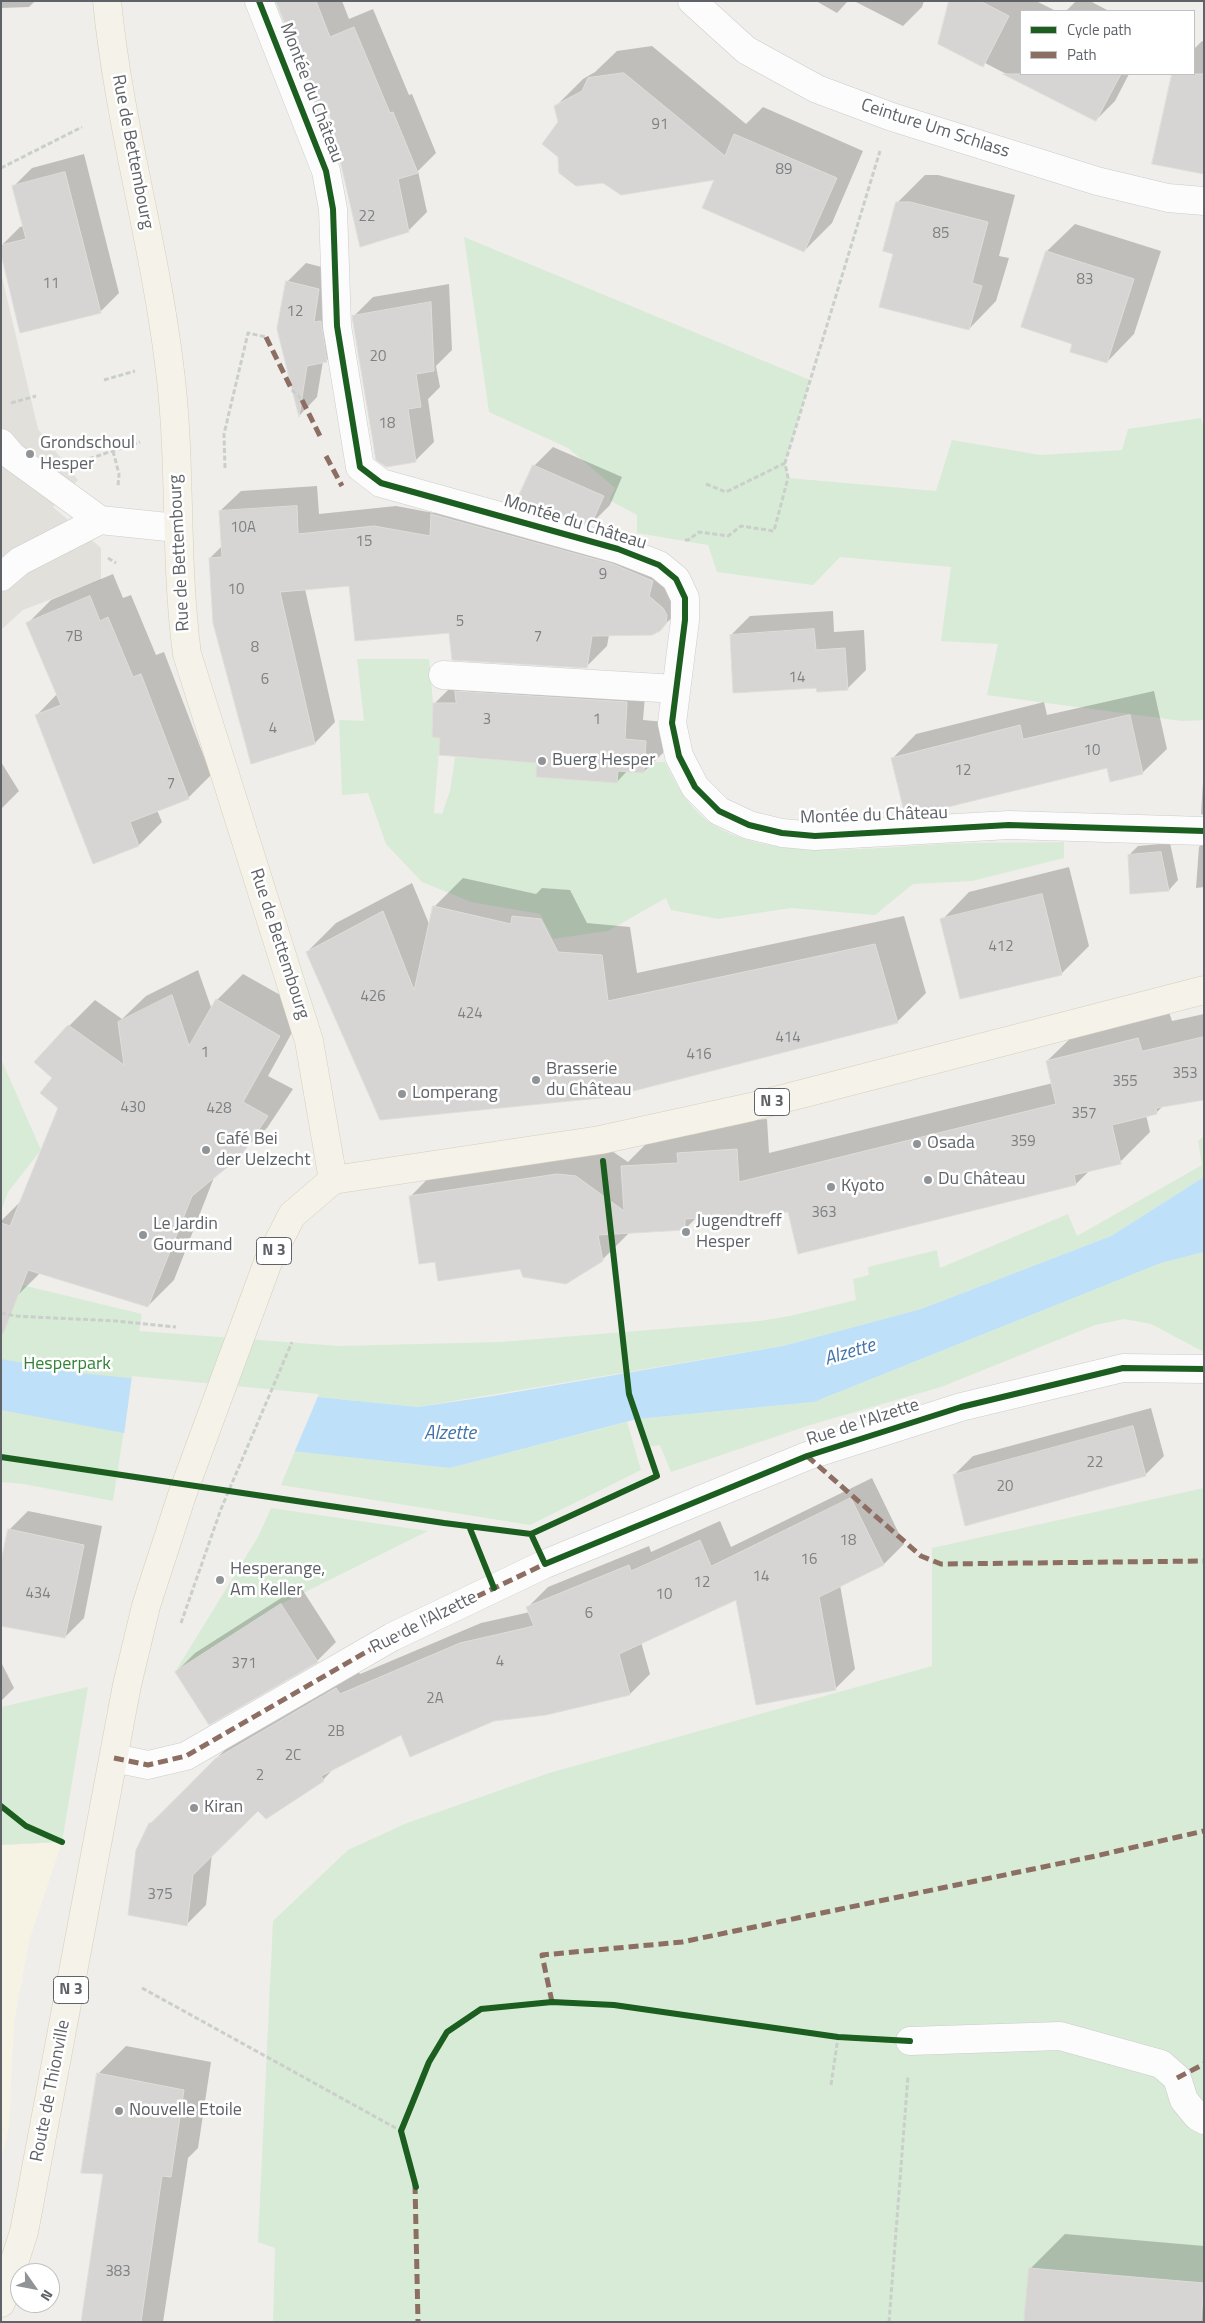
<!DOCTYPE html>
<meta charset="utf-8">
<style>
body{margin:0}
#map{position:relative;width:1205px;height:2323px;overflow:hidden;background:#efeeea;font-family:"Titillium Web",sans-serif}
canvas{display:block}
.frame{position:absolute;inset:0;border:2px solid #5f6368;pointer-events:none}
.legend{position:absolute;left:1020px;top:10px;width:175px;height:65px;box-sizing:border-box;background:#fff;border:1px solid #bfc1c3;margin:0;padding:6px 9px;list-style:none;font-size:15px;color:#5f6368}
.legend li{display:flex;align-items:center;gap:10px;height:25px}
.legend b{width:25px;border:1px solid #bfc1c3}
.north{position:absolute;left:10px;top:2263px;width:50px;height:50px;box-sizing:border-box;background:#fff;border:1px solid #bfc1c3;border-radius:50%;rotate:123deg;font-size:14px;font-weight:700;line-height:20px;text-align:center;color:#5f6368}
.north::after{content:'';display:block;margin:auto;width:18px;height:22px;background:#919496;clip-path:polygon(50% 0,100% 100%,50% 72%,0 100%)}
</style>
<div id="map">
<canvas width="1205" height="2323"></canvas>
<div class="frame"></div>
<ul class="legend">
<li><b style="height:6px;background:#1b5e20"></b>Cycle path</li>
<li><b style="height:6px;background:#8d6e63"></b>Path</li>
</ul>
<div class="north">N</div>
</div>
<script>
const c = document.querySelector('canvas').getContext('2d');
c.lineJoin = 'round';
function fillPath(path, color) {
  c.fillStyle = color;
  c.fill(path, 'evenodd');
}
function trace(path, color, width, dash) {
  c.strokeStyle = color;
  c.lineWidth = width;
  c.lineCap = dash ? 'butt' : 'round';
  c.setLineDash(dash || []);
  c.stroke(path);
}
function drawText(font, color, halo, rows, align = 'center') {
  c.font = font + ' "Titillium Web",sans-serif';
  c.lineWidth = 5;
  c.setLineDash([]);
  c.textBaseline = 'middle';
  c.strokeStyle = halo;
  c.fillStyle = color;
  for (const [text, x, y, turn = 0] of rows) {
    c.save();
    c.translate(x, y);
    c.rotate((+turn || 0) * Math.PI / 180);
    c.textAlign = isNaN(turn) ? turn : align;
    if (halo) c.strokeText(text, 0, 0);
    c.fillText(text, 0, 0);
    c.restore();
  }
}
fillPath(new Path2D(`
 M62,1842l-33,99 -15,82 -5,103 -8,36v-317z`), '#f7f3e4');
fillPath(new Path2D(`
 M1,273l37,156 40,51 -25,27 48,41v32l-78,30 -22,20z`), '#e2e0da');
fillPath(new Path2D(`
 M464,237l346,143 -25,83 4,15 147,13 16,-51 88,15 82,-5 6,-21 73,-11 3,10v292l-22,1 -195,-26 11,-51 -57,-3 10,-74 -111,-10 -27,28 -96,-13 -9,-27 -71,-12v-18l-28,-15 6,-12 -47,-40 -79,-36z
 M357,659h72l4,44 -1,34 8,1 -6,75 8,1 8,-23 5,-34 82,6v14l80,6 1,-12 26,2 11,-11h10c12,24 24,47 47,62 60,39 163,23 231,20 40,-2 80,-1 121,-2v16l-92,23 -59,3 -38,31 -84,-7 -73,11 -47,-9 -5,-12 -58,33 -55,8 -13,-25 -69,-12 -49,-20 -36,-38 -18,-51 -26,2 -3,-75 25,1z
 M1,1059l40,91 -33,42 -7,19z
 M1204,1136v41l-93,59 -190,73 -138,37 -365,61 -286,-29 -19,123 -89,-17 -23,-2v-190l16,6 5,-13 120,29 -3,17 200,15 162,-4 259,-21 30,-5 66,-16 -3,-21 16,-4 -1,-8 69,-17 3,18 128,-54 9,22 125,-71 -4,-24z
 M1204,1252v100l-53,-28 -27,-5 -29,6 -154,62 -131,38 -139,47 -11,-27 -13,2 -10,-28 177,-17 347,-139z
 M627,1422l14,48 -111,55 -249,-40 14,-34 155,17z
 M1204,1488v834h-931l2,-74 -17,-6 15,-321 75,-71 59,-27 142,-50 383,-107v-118z
 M271,1508l157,23 -147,73 -106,68 83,-135z
 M88,1687l-26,155 -61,3v-138z`), '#d8ebd6');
fillPath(new Path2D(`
 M1204,1177v75l-43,11 -347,139 -177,17 -187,49 -326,-35 -123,-23v-51l78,14 339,34 75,-11 290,-50 138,-37 190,-73z`), '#bfe0f9');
fillPath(new Path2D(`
 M132,1376l187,18 -25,59 -170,-18z`), '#efeeea');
fillPath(new Path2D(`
 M1,1h34l-6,6 -28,1z
 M276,1h66l7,18 24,-10 36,86 3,-1 24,59 -18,18 9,41 -19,19 -80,-130z
 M816,1h32l-11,12z
 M854,1h70l-2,6 -19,19z
 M950,1h86l20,10h-35v63h108l-14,27 -19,19 -111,-57z
 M1076,1h14l19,10h-43z
 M1202,41l2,1v129l-51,-8 20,-89h21v-25z
 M652,46l94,78 17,-17 100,44 -31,72 -28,28 -88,-72 -157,-57 -4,-15 28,-28 12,-7 22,-21z
 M84,154l35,139 -19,19 -99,-66 19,-19 4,-1 -11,-39 19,-19z
 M925,175h13l77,20 -16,61 10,2 -13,43 -27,28 -72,-126z
 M1075,224l86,27 -27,83 -27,28 -33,-19 -51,-17 24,-75z
 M306,263l31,8 8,71 -19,19h-3l-6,36 -17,18 -22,-86 9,-47z
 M449,284l3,66 -16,16 4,21 -12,12 6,43 -19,19 -61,-145 19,-19z
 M553,447l69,30 -12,28 -19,19 -57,-58z
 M317,486l2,28 77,-8 38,7 19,-19 181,50 47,65 -22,21 -50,5 -2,11 -21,21 -135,-35 -101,-47 -45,4 30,133 -20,21 -63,20 -42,-205 12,-12 -2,-35 21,-20z
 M113,574l10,24 8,-3 25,60 8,-3 47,123 -23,23 -31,12 5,12 -23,23 -46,17 -56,-147 20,-21 -29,-71 23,-23z
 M833,611l1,21 30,-2 2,40 -19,19 -29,-3 -87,-51 19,-19z
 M646,684l-3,36 22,2 -2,31 -19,19 -16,-2 -11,12 -175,-45 -8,-33 19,-19z
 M1154,691l13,58 -25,24 -34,-6 -216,-8 24,-25 128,-32 3,13z
 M1,762l18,29 -18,18z
 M1204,766v49l-3,-1z
 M1204,842v45l-8,1 3,-41z
 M1170,843l8,37 -9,10 -40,-35 9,-9z
 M1069,867l20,79 -28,28 -119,-54 27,-28z
 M463,878l73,16 6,-6 28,2 17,33 43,4 7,46 267,-57 22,77 -29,29 -288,74 -302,-144 29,-29 76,-40 18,43 4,-19z
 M198,970l14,40 5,-10 26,-26 62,35 -37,67 25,13 -26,39 -52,47 -41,105 -26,26 -107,-34 -24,24 -16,-5v-70l21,-21 38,-92 -6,-30 15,-52 26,-26 27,19 24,-23z
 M1168,1009l4,12 32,-7v85l-41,7 -7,7 -10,2 4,17 -30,30 -30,8 -14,14 -287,27 -92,6 -12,12 -55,3 -28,28 -81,7 -85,-7 -26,-63 30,-31 166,-19 22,15 25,-25 44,-3 11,-11 59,-4 2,34 284,-70 -6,-22 31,-30z
 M1151,1408l13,48 -19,19h-191l19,-19z
 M872,1478l32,66 -20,20 -44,21 15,84 -20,20 -98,-91 -96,44 9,32 -20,20 -137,26 -91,13 -67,34 -12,13 -65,29 -46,45 -6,51 -20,20 -36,-101 86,-85 120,-71 4,6 121,-51 49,-11 -2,-5 20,-20 101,-41 2,6 69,-31 11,26z
 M28,1511l74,15 -18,92 -19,19 -56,-107z
 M300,1586l36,56 -19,19 -141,11 19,-19z
 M1,1662l13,26 -13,13z
 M126,2046l85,16 -13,86 -10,10 -25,164h-81l23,-149 -7,-99z
 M1065,2234l139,12v76h-179l5,-53z`), '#0003');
const building = new Path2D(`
 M276,1h40l14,36 24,-10 36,86 3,-1 25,61 -20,6 11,53 -49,15 -33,-144 -9,4z
 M949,1h31l29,15 -26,51 -45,-23z
 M624,73l101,83 9,-22 103,44 -33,74 -102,-44 12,-28 -93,15 -18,-12 -27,3 -17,-13 -1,-16 -16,-13 16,-22 -4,-16 28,-15 6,-13z
 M1003,74h118l-25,47z
 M1172,74h32v100l-52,-10z
 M65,172l36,141 -81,20 -19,-79v-9l25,-6 -14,-53z
 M896,202h14l78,20 -16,61 10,3 -13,44 -90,-23 14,-53 -10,-3z
 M1046,251l88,28 -27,84 -37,-11 2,-8 -51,-17z
 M286,281l33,8 -5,33 7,-1 6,41 -20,4 -8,51 -22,-88z
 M431,302l3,69 -18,3 5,33 -13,2 8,53 -30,5 -10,-7 -24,-144z
 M533,465l71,31 -13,29 -76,-21z
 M297,506l1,28 76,-8 56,10 1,-22 182,50 40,17 -4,15 14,12 4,7 -1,9 -6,7 -8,4 -60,1 -5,32 -135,-8 -3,-27 -94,8 -6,-55 -69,6 35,152 -64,20 -38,-141 -4,-65 13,-1 -3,-46z
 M90,596l10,25 8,-4 25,60 8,-3 48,125 -59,23 9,24 -46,18 -58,-149 26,-10 -35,-82z
 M814,629l2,21 29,-2 3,42 -31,2 -1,-4 -83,5 -3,-58z
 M455,691l172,11 -2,37 21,2 -2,32 -26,-2 -1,12 -81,-6 1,-14 -98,-8 1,-17 -8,-1 1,-34h23z
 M1130,715l13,59 -33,8 -3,-14 -192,47h-10l-14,-57 129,-33 3,14z
 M1161,852l8,39 -39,3 -2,-39z
 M1042,894l20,81 -102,24 -20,-80z
 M433,906l78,18 1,-8 29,3 17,33 44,3 6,46 267,-57 23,79 -288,74 -230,23 -74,-168 77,-41 31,79z
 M172,995l17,51 27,-47 64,37 -37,66 25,14 -27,40 -49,40 -44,111 -120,-37 -25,64 -2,-1v-110l9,3 48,-118 -18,-15 12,-15 -18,-16 34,-37 56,40 -6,-43z
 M1204,1037v63l-48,8 1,6 -45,11 9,39 -47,11 2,10 -278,69 -10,-42 -103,7v11l-87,5 5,26 -37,23 -43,-7 -3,-8 -82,12 -3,-19 -16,2 -10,-68 148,-22 19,2 48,35 -3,-45 57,-3 -1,-10 60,-4 2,33 317,-78 -10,-43 92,-23 4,13z
 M1133,1426l13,50 -181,50 -12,-51z
 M851,1498l33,67 -65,32 17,93 -80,15 -20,-105 -117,54 11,41 -84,20 -52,6 -84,36 -9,-22 -80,41 3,5 -58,38 -8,-8 -65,64 -6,51 -59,-11 8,-65 13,-27h3l63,-64 121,-71 4,6 120,-51 74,-17 -8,-19 103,-42 2,6 69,-31 11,26z
 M8,1529l76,16 -19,93 -64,-12v-64z
 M281,1604l37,58 -109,63 -34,-53z
 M97,2073l87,17 -13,87 -9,-1 -21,146h-60l22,-148 -22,-1z
 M1029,2268l175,15 -3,39h-177z`);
fillPath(building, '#d6d5d3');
trace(building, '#deddd9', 1);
const minor = new Path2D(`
 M259,1l67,170 7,38 4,117 23,141 21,16 237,66 41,16 17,14 9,19v22l-13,103 7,33 16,31 24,24 30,14 33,8 33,3 194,-11 195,6
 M692,1l54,49 71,39 75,28 205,64 71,17 36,3
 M1,443l11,13 88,64 77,8
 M1,577l19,-16 80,-41
 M443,675l233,14
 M114,1758l34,7 38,-9 206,-119 153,-73 262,-108 154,-49 162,-39 81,1
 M910,2041l150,-5 101,28 16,14 7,22 13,16 7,4`);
const major = new Path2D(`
 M107,1c12,123 47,240 62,362 13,96 5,193 18,291l122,387 24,139
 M1,2303l23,-71 103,-547 19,-79 36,-111 86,-233 24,-47 41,-35 267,-40 151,-33 453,-117`);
trace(minor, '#cbcccc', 29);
trace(major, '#d7ceb8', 29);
trace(new Path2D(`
 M1,168l81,-41
 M104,380l31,-9
 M292,390l10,10
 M11,403l25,-7
 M113,451l6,23 -1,12
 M82,461l58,-19
 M225,468l-1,-34 24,-101 18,4
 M706,484l20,8 59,-29
 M685,540h3l11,-8 29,4 13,-10 33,5 14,-53 -3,-15 95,-312
 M108,558l8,5
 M604,1174l25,220 28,82 -3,2
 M1,1313l14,3 101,5 60,6
 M181,1623l40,-114 71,-167
 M142,1988l259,143
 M831,2085l7,-48
 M889,2322l19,-246`), '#cacfcc', 3, [5, 2.5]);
trace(minor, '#fdfcfc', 28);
trace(major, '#f4f2e9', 28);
trace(new Path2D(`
 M266,337l26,53
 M302,400l20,40
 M326,456l16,30
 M807,1456l114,100 20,8 263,-3
 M114,1758l34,7 38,-9 206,-119 157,-75
 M552,2002l-10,-47 140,-13 409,-85 113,-26
 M1177,2078l27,-14
 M415,2184l3,138`), '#8d6e63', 5, [10, 5]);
trace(new Path2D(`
 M259,1l67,170 7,38 4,117 23,141 21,16 237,66 41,16 17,14 9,19v22l-13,103 7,33 16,31 24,24 30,14 33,8 33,3 194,-11 195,6
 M1,1457l443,66 87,11 14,30 262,-108 154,-49 162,-39 81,1
 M469,1526l25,62
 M531,1534l126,-58 -28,-82 -26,-233
 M1,1806l25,20 36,16
 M416,2187l-15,-56 28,-69 18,-30 34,-23 71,-7 62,3 224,32 72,4`), '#1b5e20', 6);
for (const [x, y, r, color] of [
 [30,454,5,"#919496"],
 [542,761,5,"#919496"],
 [536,1080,5,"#919496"],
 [402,1094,5,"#919496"],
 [917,1144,5,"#919496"],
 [206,1150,5,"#919496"],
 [928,1180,5,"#919496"],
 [831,1187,5,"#919496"],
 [686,1232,5,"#919496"],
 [143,1235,5,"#919496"],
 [220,1580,5,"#919496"],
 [194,1808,5,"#919496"],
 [119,2111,5,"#919496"]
]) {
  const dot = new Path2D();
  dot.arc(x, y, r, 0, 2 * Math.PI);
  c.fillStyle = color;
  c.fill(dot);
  trace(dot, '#fff', 2);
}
drawText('15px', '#7e8184', null, [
 ["91",660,125],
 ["89",784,170],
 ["22",367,217],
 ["85",941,234],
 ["83",1085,280],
 ["11",51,284],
 ["12",295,312],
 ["20",378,357],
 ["18",387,424],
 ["10A",243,528],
 ["15",364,542],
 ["9",603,575],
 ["10",236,590],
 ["5",460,622],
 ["7B",74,637],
 ["7",538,637],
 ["8",255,648],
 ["14",797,678],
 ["6",265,680],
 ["3",487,720],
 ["1",597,720],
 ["4",273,729],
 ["10",1092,751],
 ["12",963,771],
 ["7",171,784],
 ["412",1001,947],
 ["426",373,997],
 ["424",470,1014],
 ["414",788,1038],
 ["1",205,1053],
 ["416",699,1055],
 ["353",1185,1074],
 ["355",1125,1082],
 ["430",133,1108],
 ["428",219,1109],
 ["357",1084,1114],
 ["359",1023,1142],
 ["363",824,1213],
 ["22",1095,1463],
 ["20",1005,1487],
 ["18",848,1541],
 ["16",809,1560],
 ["14",761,1577],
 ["12",702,1583],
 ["434",38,1594],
 ["10",664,1595],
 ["6",589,1614],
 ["4",500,1662],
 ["371",244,1664],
 ["2A",435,1699],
 ["2B",336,1732],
 ["2C",293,1756],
 ["2",260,1776],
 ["375",160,1895],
 ["383",118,2272]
]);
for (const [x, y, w] of [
 [772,1102,35],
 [274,1251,35],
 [71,1990,35]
]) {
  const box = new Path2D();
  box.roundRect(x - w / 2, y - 13.5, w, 27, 4);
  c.fillStyle = '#fff';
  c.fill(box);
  trace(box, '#5f6368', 1);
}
drawText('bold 16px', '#5f6368', null, [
 ["N 3",772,1102],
 ["N 3",274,1251],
 ["N 3",71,1990]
]);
drawText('18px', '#5f6368', '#fff', [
 ["Montée du Château",311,93,69],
 ["Ceinture Um Schlass",935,129,18],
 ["Rue de Bettembourg",132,152,79],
 ["Montée du Château",575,523,17],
 ["Rue de Bettembourg",180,553,-93],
 ["Montée du Château",874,816,-2],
 ["Rue de Bettembourg",279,944,72],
 ["Rue de l'Alzette",863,1423,-18],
 ["Rue de l'Alzette",424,1623,-27],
 ["Route de Thionville",51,2091,-79]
]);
drawText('18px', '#5f6368', '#fff', [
 ["Grondschoul",40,444],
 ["Hesper",40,465],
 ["Buerg Hesper",552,761],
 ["Brasserie",546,1070],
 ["du Château",546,1091],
 ["Lomperang",412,1094],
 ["Café Bei",216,1140],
 ["der Uelzecht",216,1161],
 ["Osada",927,1144],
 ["Du Château",938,1180],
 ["Kyoto",841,1187],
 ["Jugendtreff",696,1222],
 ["Hesper",696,1243],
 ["Le Jardin",153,1225],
 ["Gourmand",153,1246],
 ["Hesperange,",230,1570],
 ["Am Keller",230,1591],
 ["Kiran",204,1808],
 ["Nouvelle Etoile",129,2111]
], 'left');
drawText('18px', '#348238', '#fff', [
 ["Hesperpark",67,1365]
]);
drawText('italic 19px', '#4174aa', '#fff', [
 ["Alzette",850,1353,-17],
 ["Alzette",450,1434]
]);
</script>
